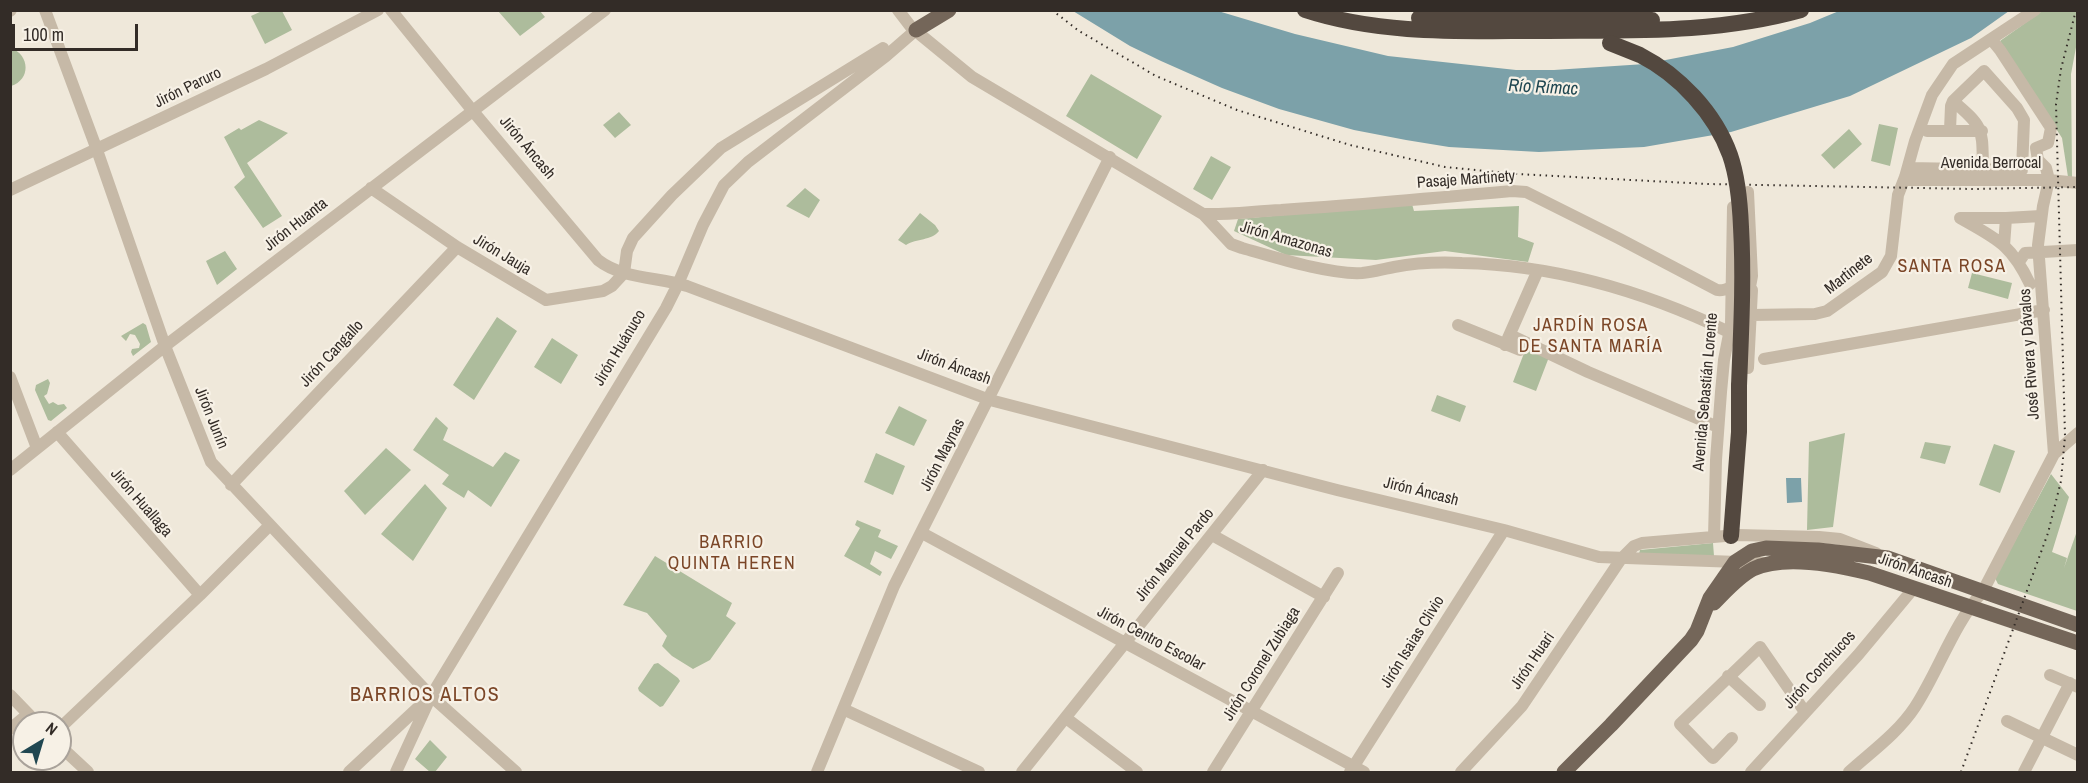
<!DOCTYPE html>
<meta charset="utf-8">
<style>
body{margin:0}
#map{position:relative;width:2088px;height:783px;overflow:hidden;background:#efe8da;font-family:"Archivo Narrow",sans-serif}
canvas{display:block}
.frame{position:absolute;inset:0;border:12px solid #332c27;pointer-events:none}
.north{position:absolute;left:12px;top:711px;width:60px;height:60px;box-sizing:border-box;background:#f7f1e6;border:2px solid #a9a29a;border-radius:50%;rotate:38deg;font-size:16px;font-weight:700;line-height:24px;text-align:center;color:#332c27}
.north::after{content:'';display:block;margin:auto;width:21px;height:27px;background:#204751;clip-path:polygon(50% 0,100% 100%,50% 72%,0 100%)}
.scale{position:absolute;left:12px;top:24px;width:126px;height:27px;box-sizing:border-box;border:3px solid #332c27;border-top:0;padding-left:8px;font-size:18px;line-height:21px;white-space:nowrap;color:#332c27;-webkit-text-stroke:4px #f7f1e6;paint-order:stroke}
</style>
<div id="map">
<canvas width="2088" height="783"></canvas>
<div class="frame"></div>
<div class="north">N</div>
<div class="scale">100 m</div>
</div>
<script>
const c = document.querySelector('canvas').getContext('2d');
c.lineJoin = 'round';
function fillPath(path, color) {
  c.fillStyle = color;
  c.fill(path, 'evenodd');
}
function trace(path, color, width, dash) {
  c.strokeStyle = color;
  c.lineWidth = width;
  c.lineCap = dash ? 'butt' : 'round';
  c.setLineDash(dash || []);
  c.stroke(path);
}
function drawText(font, color, halo, rows, align = 'center') {
  c.font = font + ' "Archivo Narrow",sans-serif';
  c.lineWidth = 4.5;
  c.setLineDash([]);
  c.textBaseline = 'middle';
  c.strokeStyle = halo;
  c.fillStyle = color;
  for (const [text, x, y, turn = 0] of rows) {
    c.save();
    c.translate(x, y);
    c.rotate((+turn || 0) * Math.PI / 180);
    c.textAlign = isNaN(turn) ? turn : align;
    if (halo) c.strokeText(text, 0, 0);
    c.fillText(text, 0, 0);
    c.restore();
  }
}
fillPath(new Path2D(`
 M262,11h20l10,19 -27,14 -14,-28z
 M498,11h42l5,6 -25,19z
 M2042,11h35v31l-6,32 1,103h-4l-6,-39 -62,-97z
 M11,48c19,7 20,32 0,38z
 M1091,74l71,42 -25,43 -71,-43z
 M619,112l12,13 -16,13 -12,-13z
 M259,120l29,13 -41,30 35,53 -19,12 -29,-41 11,-10 -21,-40 15,-9 2,2z
 M1879,124l19,4 -8,38 -19,-5z
 M1849,129l13,15 -28,25 -13,-14z
 M1211,156l20,11 -19,33 -19,-11z
 M805,188l15,12 -11,18 -23,-12z
 M1412,204l2,7 105,-5 -1,31 16,6 -6,19 -83,-11 -69,9 -90,-5 -52,-24 4,-12z
 M920,213l15,12 4,6c-8,10 -22,7 -33,14l-8,-5z
 M225,251l12,18 -20,16 -11,-24z
 M1972,273l40,10 -4,16 -40,-11z
 M497,317l20,14 -43,69 -21,-15z
 M143,323l3,2 5,17 -18,14 -2,-4 1,-3 7,-1 1,-4 -5,-9 -5,-1 -4,7 -5,-5z
 M552,338l26,17 -17,29 -27,-17z
 M1526,348l23,9 -13,34 -23,-9z
 M48,379l2,4 -3,11 -3,2 5,8 4,-2 5,3 6,-1 3,4 -16,13 -3,-1 -13,-30 1,-5z
 M1437,395l29,11 -6,16 -29,-11z
 M899,406l28,14 -13,26 -29,-13z
 M436,417l12,11 -5,12 50,27 12,-15 15,8 -29,47 -23,-17 -4,8 -22,-14 7,-9 -36,-25z
 M1845,433l-12,94 -26,3 2,-88z
 M1925,442l26,4 -6,18 -25,-6z
 M1994,444l21,7 -15,42 -21,-8z
 M386,448l25,22 -46,45 -21,-24z
 M876,453l29,13 -12,29 -29,-13z
 M2051,474l18,23 -17,55 15,6 -3,10 13,-37v80l-79,-27 -3,-6z
 M425,484l22,24 -34,53 -32,-27z
 M857,520l24,10 -3,7 20,9 -7,13 -16,-8 -5,13 12,8 -2,4 -36,-20 16,-28 -5,-3z
 M1713,543l1,13 -75,-2 1,-4z
 M655,556l77,47 -6,13 10,7 -26,37 -17,9 -21,-13 -10,-10 5,-10 -20,-23 -24,-8z
 M658,663l20,15 2,3 -17,25 -3,1 -21,-16 -1,-3 16,-24z
 M430,740l17,17 -12,15h-5l-15,-13z`), '#adbc9c');
fillPath(new Path2D(`
 M1073,11h145l77,23 93,22 128,14h38l91,-6 88,-17 77,-24 29,-12h170l-38,27 -121,58 -119,36 -87,15 -105,5 -90,-5 -43,-7 -52,-10 -75,-21 -57,-21 -61,-27 -31,-15z
 M1786,478h15l1,24 -15,1z`), '#7ca1a9');
trace(new Path2D(`
 M45,10l52,140 68,196 46,116 220,234 85,76
 M391,10l81,100 126,150c24,19 60,17 89,26l303,114 347,90 167,40 95,27 166,6
 M898,10l13,17 61,50 231,137 28,30 11,4c32,9 88,27 120,25 11,-1 21,-4 32,-6 21,-4 46,-5 68,-4 93,2 184,29 267,69
 M10,11l1,-1
 M1991,39l9,11 51,78 -3,15 -12,5 2,12 8,8 3,12 -6,26 -5,39 16,209
 M1953,101c32,27 29,28 30,68
 M1927,131h55
 M1908,168l114,2 2,-50 -7,-12 -33,-37 -31,30 -2,5 -1,24
 M1904,180h145l29,3
 M371,188l86,59 89,53 57,-9 9,-5 12,-13
 M10,190l256,-121 112,-59
 M1748,192l4,84 -2,11
 M1203,214c27,1 52,-3 78,-4 77,-5 154,-12 231,-19l14,1 92,46 99,52c13,3 23,-14 35,0l-4,78
 M1960,218c37,21 51,26 70,66
 M1961,218h45l35,-2
 M2004,246l2,-28
 M2019,262l6,-9 53,-3
 M624,273l3,-22 6,-13 39,-43 49,-47 162,-100
 M1751,315l64,-1 12,-3 55,-39 9,-16 7,-61 7,-18 10,-36 17,-46 21,-31 82,-54
 M1458,325l62,25
 M1510,335l78,37 130,55
 M1505,345l33,-75
 M1764,359l280,-49
 M10,377l27,71
 M57,432l143,163
 M10,470l155,-124 440,-336
 M231,485l226,-238
 M922,533l442,239
 M1212,535l112,62
 M1714,537l2,-77 5,-68 3,-32 7,-36 2,-117
 M2050,675l28,12
 M1728,676l32,29
 M10,695l27,28
 M843,709l136,63
 M1066,718l71,54
 M2007,721l71,34
 M60,728l140,-133 70,-70
 M10,729l18,-15
 M1732,738l-19,20 -33,-34 80,-77 45,65
 M60,746l28,26
 M349,772l74,-69
 M396,772l35,-76 235,-388 12,-24 25,-59 21,-40 24,-23 138,-106 30,-26
 M817,772l77,-186 216,-429
 M1022,772l241,-302
 M1213,772l125,-199
 M1350,772l154,-242
 M1461,772l61,-66 99,-147 13,-13 8,-3 95,-8 82,2 21,2 36,14
 M1751,772l107,-117 55,-66
 M1849,772c22,-20 49,-39 66,-65 24,-37 38,-82 68,-116l71,-137 24,-21
 M2024,772l46,-89`), '#c6b9a7', 12);
trace(new Path2D(`
 M916,30l33,-20
 M1714,603c12,-12 24,-26 39,-34 32,-15 84,-4 116,4l209,70
 M1564,772l47,-47 80,-85 6,-9 13,-33 25,-36 17,-11 14,-3 52,2 70,8 190,67`), '#746659', 15);
trace(new Path2D(`
 M1305,10c76,25 157,21 235,21 88,-1 175,3 261,-21
 M1419,18l233,2
 M1731,536l8,-104v-46`), '#53483f', 16);
trace(new Path2D(`
 M1052,10l27,21 77,45 81,34 113,35 95,22 72,7 191,10 265,5 105,-2
 M1961,772l87,-239 13,-52 4,-45 -9,-332 5,-35 15,-59`), '#332c27', 2, [1.5, 4.5]);
trace(new Path2D(`
 M1610,43c10,4 20,8 30,12 39,20 75,58 90,100 8,23 10,47 11,72 3,53 0,106 -2,159`), '#53483f', 16);
drawText('16px', '#332c27', '#f7f1e6', [
 ["Jirón Paruro",188,88,-26],
 ["Jirón Áncash",527,148,50],
 ["Avenida Berrocal",1991,164],
 ["Pasaje Martinety",1466,180,-4],
 ["Jirón Huanta",296,225,-38],
 ["Jirón Amazonas",1286,240,16],
 ["Jirón Jauja",502,255,31],
 ["Martinete",1849,274,-38],
 ["Jirón Huánuco",620,348,-59],
 ["Jirón Cangallo",332,354,-47],
 ["José Rivera y Dávalos",2030,354,-94],
 ["Jirón Áncash",954,367,20],
 ["Avenida Sebastián Lorente",1706,392,-85],
 ["Jirón Junín",211,418,68],
 ["Jirón Maynas",943,455,-63],
 ["Jirón Áncash",1421,492,14],
 ["Jirón Huallaga",141,503,49],
 ["Jirón Manuel Pardo",1175,555,-51],
 ["Jirón Áncash",1915,571,19],
 ["Jirón Centro Escolar",1151,639,28],
 ["Jirón Isaias Clivio",1413,642,-58],
 ["Jirón Huari",1533,661,-56],
 ["Jirón Coronel Zubiaga",1262,664,-58],
 ["Jirón Conchucos",1820,670,-48]
]);
drawText('italic 18px', '#204751', '#f7f1e6', [
 ["Río Rímac",1543,88,3]
]);
c.letterSpacing = '1.5px';
drawText('18px', '#7b4627', '#f7f1e6', [
 ["SANTA ROSA",1952,267],
 ["JARDÍN ROSA",1591,326],
 ["DE SANTA MARÍA",1591,347],
 ["BARRIO",732,543],
 ["QUINTA HEREN",732,564]
]);
c.letterSpacing = '0px';
c.letterSpacing = '1.5px';
drawText('20px', '#7b4627', '#f7f1e6', [
 ["BARRIOS ALTOS",425,696]
]);
c.letterSpacing = '0px';
</script>
